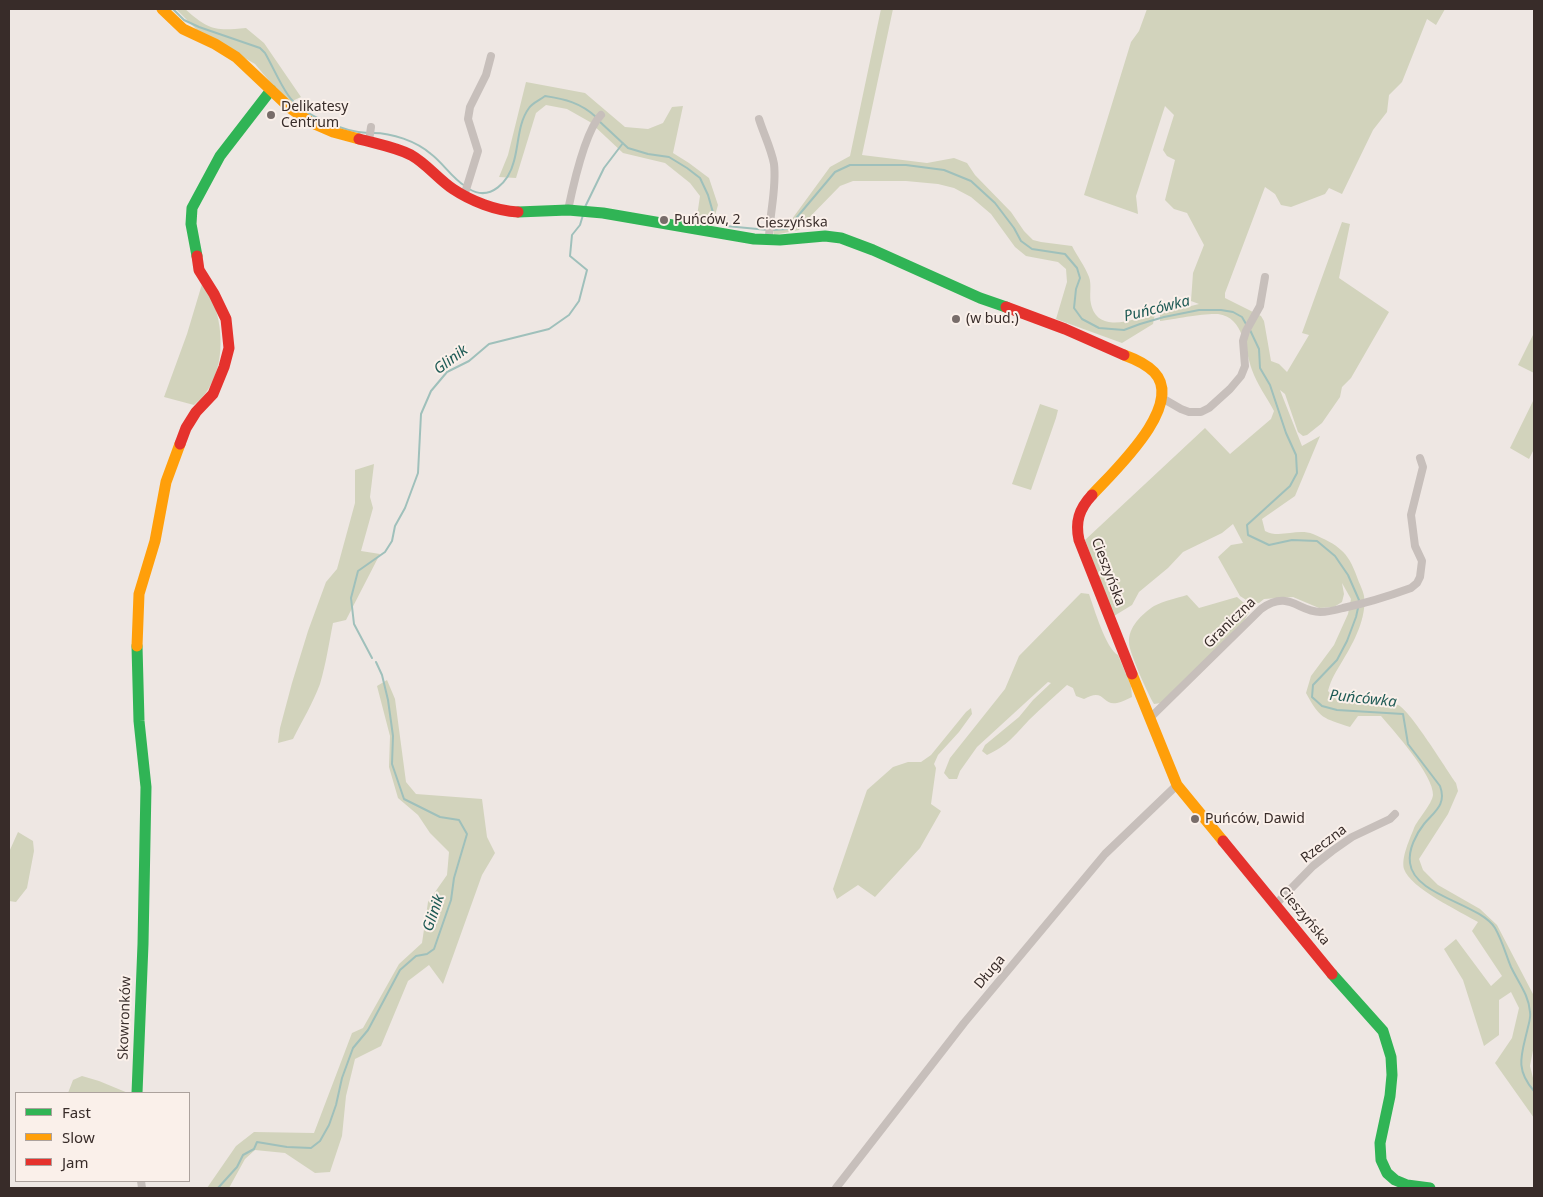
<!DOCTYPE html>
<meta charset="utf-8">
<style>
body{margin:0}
#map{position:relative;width:1543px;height:1197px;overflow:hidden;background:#eee7e3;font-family:"Noto Sans",sans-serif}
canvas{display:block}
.frame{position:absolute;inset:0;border:10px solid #382c29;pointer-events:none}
.legend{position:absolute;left:15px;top:1092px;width:175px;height:90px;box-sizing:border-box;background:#faf0ea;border:1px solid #aca29d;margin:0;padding:6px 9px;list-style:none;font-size:15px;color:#382c29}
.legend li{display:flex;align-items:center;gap:10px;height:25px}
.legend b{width:25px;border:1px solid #aca29d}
</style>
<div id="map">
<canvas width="1543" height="1197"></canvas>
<div class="frame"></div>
<ul class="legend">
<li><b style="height:6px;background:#30b455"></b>Fast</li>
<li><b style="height:6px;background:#ff9f0a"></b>Slow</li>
<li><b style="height:6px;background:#e5322d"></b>Jam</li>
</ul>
</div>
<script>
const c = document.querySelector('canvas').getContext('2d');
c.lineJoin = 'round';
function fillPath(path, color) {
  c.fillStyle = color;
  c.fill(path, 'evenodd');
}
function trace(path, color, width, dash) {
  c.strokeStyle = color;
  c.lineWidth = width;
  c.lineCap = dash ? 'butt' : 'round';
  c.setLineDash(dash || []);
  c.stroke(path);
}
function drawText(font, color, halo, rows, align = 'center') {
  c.font = font + ' "Noto Sans",sans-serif';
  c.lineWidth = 4;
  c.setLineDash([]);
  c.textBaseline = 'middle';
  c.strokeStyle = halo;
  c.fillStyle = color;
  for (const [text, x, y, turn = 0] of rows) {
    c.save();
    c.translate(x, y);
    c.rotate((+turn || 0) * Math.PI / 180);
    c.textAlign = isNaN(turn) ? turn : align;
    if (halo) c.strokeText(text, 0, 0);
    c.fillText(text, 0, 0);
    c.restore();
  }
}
fillPath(new Path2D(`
 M176,9h9c24,21 29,22 61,19l18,15 37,54 -11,5 -14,-13 -21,-25 -58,-34z
 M881,9h12l-31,146 65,8 27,-5 13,5 8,12 36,37 13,19 9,9 8,2 31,4c5,10 13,20 17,31 3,8 0,18 2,27 7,31 44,15 64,9l-2,11 -31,19 -66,-24 11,-37 -1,-13 -8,-7 -32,-6 -11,-9 -24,-33 -20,-17 -17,-9 -16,-4 -32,-3h-53l-13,5 -39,40 -2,4 -25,5 -1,-8 13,-2 6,-6 38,-52 20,-11z
 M1147,9h298l-9,16 -9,-6 -25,63 -13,13 -2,17 -14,18 -31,64 -13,-6 -4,6 -34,13 -10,-2 -6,-11 -10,-7 -40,106v5l36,18 3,5 7,40 8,3 8,8 22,-37 -7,-2 40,-111 8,2 -11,54 50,34 -38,66 -9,9 -2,10 -18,26 -15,12 -4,1 -5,-4 -13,-38 -5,-4 22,56 18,-10 -25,60 -33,23 3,12c15,8 32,-3 48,3 25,11 35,17 44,43 2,6 6,13 7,19 3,21 -10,46 -21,64 -6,10 -12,19 -15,31l9,9c19,1 43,-2 61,5 12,5 48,64 58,78l2,8 -10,23 -29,45 4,11 15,15 42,24 17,16 37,71v49l-4,21 4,16v36l-39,-55 17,-25 7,-30 -8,-16 -12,8v35l-15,11 -21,-66 -19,-31 12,-10 35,47 11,-10 -30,-45 6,-9c-17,-10 -68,-34 -74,-53 -3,-12 6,-30 10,-41 4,-9 18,-24 19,-33 1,-19 -39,-64 -52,-79h-23l-8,11c-27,-9 -30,-8 -44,-34l5,-17 23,-31 14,-31 3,-15 -9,-16 2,11 -2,8 -8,5 -15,1 -26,-11 -29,2 -5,4h-8l-11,-7 -22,-39 13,-12 12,-2 -10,-19 -11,9 -39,19 -15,16 -29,24 -7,13 -18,11 -29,-76 120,-112 25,26 41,-35 3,-8c-7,-13 -17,-27 -22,-41 -7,-20 -8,-53 -34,-56 -13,-1 -44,5 -58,7v-10l27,-4 12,-3 -8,-3 2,-28 11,-28 -17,-32 -13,-4 -9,-9 10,-40 -8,-4 -4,-6 11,-35 -9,-9 -29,90 2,18 -54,-19 47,-153 8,-11z
 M526,82l59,11 40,34 23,2 15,-6 9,-16 11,-1 -10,47 16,10 20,15 9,27 -6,21 -16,-3 4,-27 -10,-13 -25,-20 -42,-10 -33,-31 -23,-13 -21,-4 -10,8 -20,65 -17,-1 9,-22z
 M202,284c4,6 10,13 12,20 10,28 10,65 -9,90 -3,4 -8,8 -11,11l-30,-8 23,-63z
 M1534,333v40l-16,-8z
 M1534,399v50l-5,10 -19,-11z
 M1040,404l18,6 -2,8 -25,72 -19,-6z
 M374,464l-4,33 3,11 -12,43 19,3 -34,66 -13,3c-4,20 -7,41 -13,61 -7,19 -18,37 -27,55l-15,4 2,-15 12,-45 16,-52 18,-49 11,-13 18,-66v-33z
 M1081,593l8,1c5,14 17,55 29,61l13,31 1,11c-5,2 -10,5 -15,6 -15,3 -12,-16 -33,-4l-8,-3 -3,-8 -6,-3c-13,12 -26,23 -38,35 -15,16 -22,26 -42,35l-5,-4 3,-6 34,-28 14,-17 18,-17 -3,-1 -71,65 -17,24 -3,8h-8l-5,-6 6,-15 55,-69 14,-33z
 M1187,595l12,13 38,-11 14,12 -10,17 -80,77 -7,1c-6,-10 -25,-52 -25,-61 -1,-16 13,-29 25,-37 10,-5 23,-8 33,-11z
 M387,680l8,19 11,83 10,12 66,5 5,38 8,16 -13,22 -39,109 -14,-19 -21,16 -27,65 -26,13 -9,37 -4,40 -12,36 -15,1 -30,-20 -30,-3 -10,9 -16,29h-22l29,-42 18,-14 60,1 38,-100 11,-5 36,-64 23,-21 6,-41 19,-27 2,-23 -19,-19 -12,-18 -20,-17 -9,-31 1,-31 -13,-50z
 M971,708l1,6 -13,18 -21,23 -4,9 2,4 -5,36 10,7 -21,37 -45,49 -17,-12 -21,14 -4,-10 34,-99 26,-23 15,-5h13l10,-7 35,-43z
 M18,832l15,9 1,10 -7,37 -11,14 -7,-1v-49z
 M82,1076l17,5 29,12h-60l5,-13z`), '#d2d3bc');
trace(new Path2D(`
 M173,9l11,11 15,7 61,21 5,5c8,14 14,29 23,42 13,20 57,37 80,38
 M599,121l29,27 20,6 21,3 18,11 13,10 8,17 6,21 12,10 42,4
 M373,133c19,0 43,8 58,21 12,9 21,24 34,32
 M469,189c22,13 40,-8 45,-28 5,-18 4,-38 15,-53 3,-5 11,-8 16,-12 20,3 36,7 51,21
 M585,207l19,-39 19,-25
 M773,230l14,-1 48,-57 15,-7h56l38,5 27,11 24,22 19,25 7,13 11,8 33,5 12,14 3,10 -4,11 -2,19 8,11 17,9 25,2 16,-6 24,-7 35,-7h22l12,2 9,5 4,7
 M1250,330l9,19 1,19 10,17 16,48 10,22 1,18 -7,13 -43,39 1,10 21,10 23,-5 25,1 18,15 13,19 11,25 -1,3
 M1358,608l-2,9 -9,24 -10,19 -24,25 -1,12 10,9 15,4 66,4 5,30 32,42c7,19 -6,26 -16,38 -8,10 -16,26 -14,39 4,33 69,40 85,65 7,12 11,27 16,39 7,15 18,28 19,45 1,5 -1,11 -2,15 -6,27 -14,41 6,64
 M372,658l-18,-34 -3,-26 7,-27 27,-19 7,-11 3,-15 10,-18 13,-35 3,-59 10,-23 16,-19 22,-11 20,-17 60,-15 20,-14 10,-14 8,-31 -17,-14 2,-21 8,-10 3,-10
 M218,1188l19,-21 6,-12 11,-6 3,-7 30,5 24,1 9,-7 9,-16 7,-20 6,-27 11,-30 15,-18 32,-60 16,-14 11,-2 7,-5 17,-49 3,-22 13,-44 -8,-14 -19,-3 -36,-18 -12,-35 1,-28 -5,-36 -6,-25 -6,-13`), '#9fc0bb', 2);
trace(new Path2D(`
 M759,119c5,16 12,29 15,45 3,25 -5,51 -5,76
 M369,141l2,-14
 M464,196l14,-45 -10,-32 2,-12 16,-32 5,-19
 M568,210c5,-24 17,-79 33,-95
 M1162,398l19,11 8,3h12l8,-4 21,-19 11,-13 4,-10 -2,-25 3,-10 14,-25 5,-29
 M1150,718l111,-109c28,-20 37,3 59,3 8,0 16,-2 23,-4 24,-5 46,-12 68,-20l6,-5 3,-6 2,-16 -7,-15 -4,-31 12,-48 -3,-9
 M1275,905l38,-39 19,-15 20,-14 38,-18 5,-5
 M141,1181l1,7
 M836,1188l128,-165 141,-169 72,-69`), '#c7bfbb', 8);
trace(new Path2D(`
 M518,212l50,-2 35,3 151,26 26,1 45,-4 16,2 32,12 107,48 26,9
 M197,256l-6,-32 1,-16 28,-52 51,-66
 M137,646l2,75 7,66 -3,157 -6,149
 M1332,974l51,57 8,26 1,18 -2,21 -10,47 1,17 6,13 8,7 12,5 23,3`), '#30b455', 11);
trace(new Path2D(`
 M162,9l21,20 32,15 21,13 54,51 20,14 23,10 26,7
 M1092,495c21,-23 94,-90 62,-123 -8,-8 -19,-13 -30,-17
 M137,646l2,-52 16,-53 11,-59 14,-38
 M1132,674l45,111 46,56`), '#ff9f0a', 11);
trace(new Path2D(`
 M359,139c18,5 36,8 52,16 16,9 27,24 42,34 18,12 43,22 65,23
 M1006,307l59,22 59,26
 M180,444l6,-16 10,-16 17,-18 11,-27 5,-19 -3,-29 -12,-25 -15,-24 -2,-14
 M1092,495c-13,14 -17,27 -13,45l53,134
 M1223,841l109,133`), '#e5322d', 11);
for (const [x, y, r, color] of [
 [271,115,5,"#786d6a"],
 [664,220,5,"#786d6a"],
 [956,319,5,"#786d6a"],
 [1195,819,5,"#786d6a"]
]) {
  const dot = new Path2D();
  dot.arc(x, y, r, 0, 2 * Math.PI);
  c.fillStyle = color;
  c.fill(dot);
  trace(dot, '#faf0ea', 2);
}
drawText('14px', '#382c29', '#faf0ea', [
 ["Delikatesy",281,107],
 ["Centrum",281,123],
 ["Puńców, 2",674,220],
 ["(w bud.)",966,319],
 ["Puńców, Dawid",1205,819]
], 'left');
drawText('14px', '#382c29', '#faf0ea', [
 ["Cieszyńska",792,223,-1],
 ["Cieszyńska",1108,572,69],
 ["Graniczna",1230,623,-44],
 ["Rzeczna",1324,844,-37],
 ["Cieszyńska",1304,916,50],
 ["Długa",990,972,-50],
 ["Skowronków",125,1018,-88]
]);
drawText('italic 15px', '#1e5a55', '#faf0ea', [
 ["Puńcówka",1157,309,-14],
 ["Glinik",451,360,-37],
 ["Puńcówka",1363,699,6],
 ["Glinik",434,913,-71]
]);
</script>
